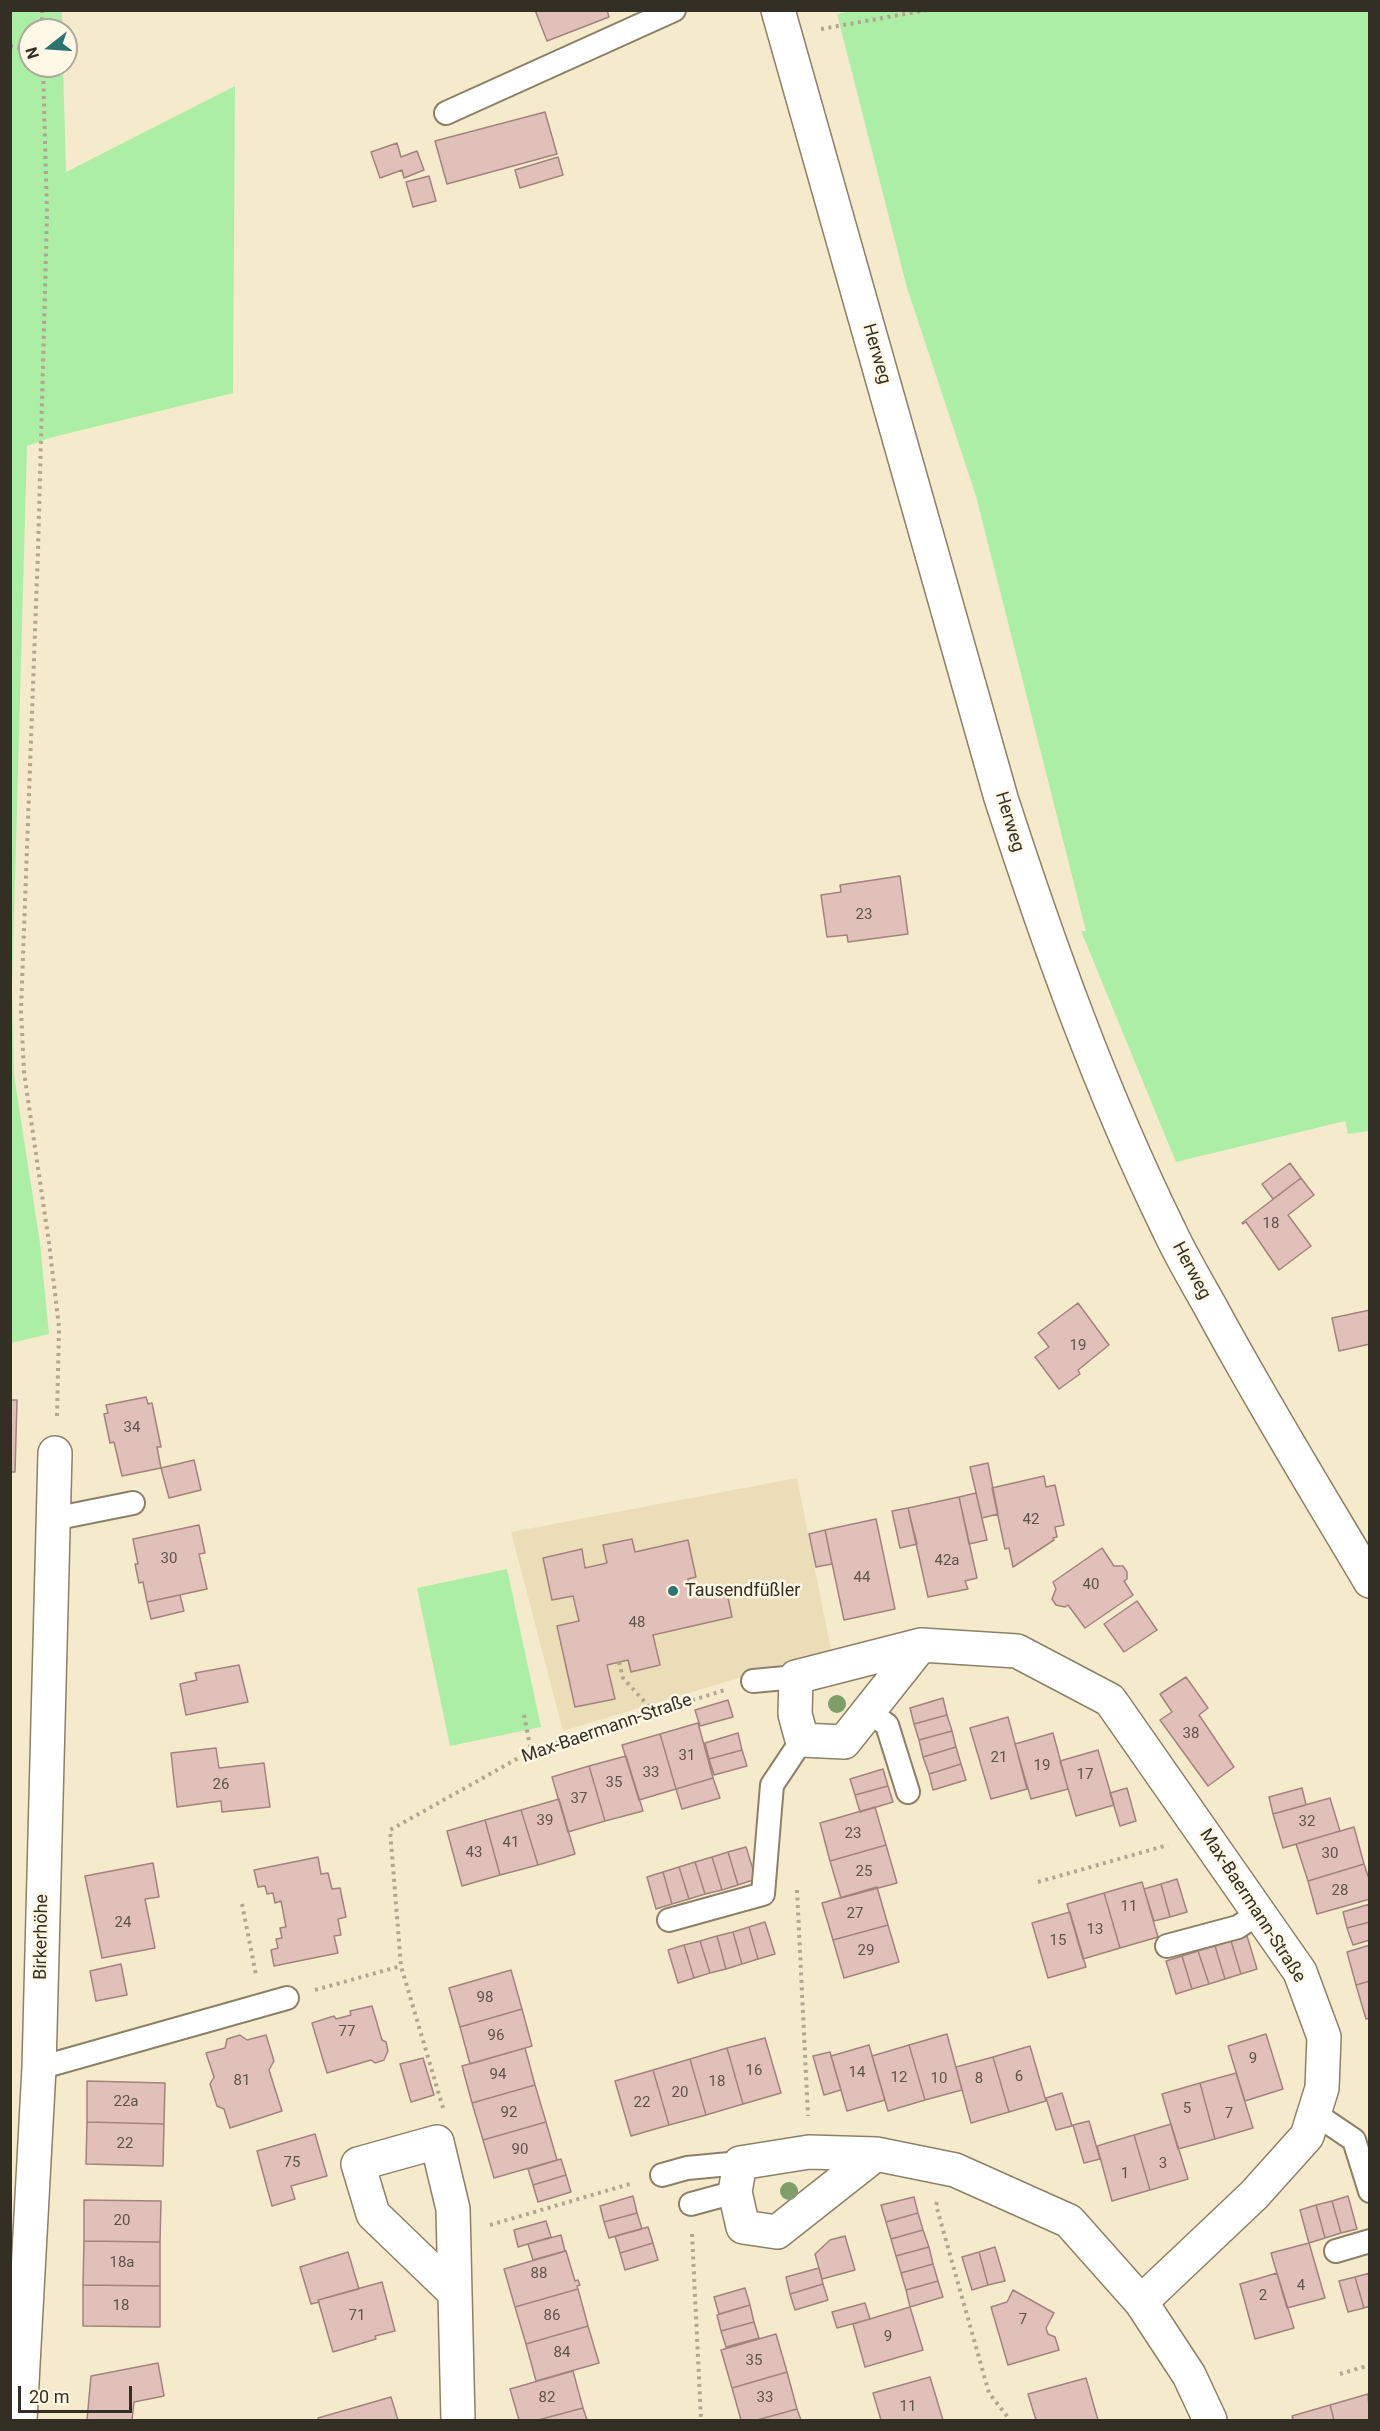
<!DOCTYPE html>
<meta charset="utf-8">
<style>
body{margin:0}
#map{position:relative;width:1380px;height:2431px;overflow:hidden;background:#f6eacd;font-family:Roboto,sans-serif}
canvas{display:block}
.frame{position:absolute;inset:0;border:12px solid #342f24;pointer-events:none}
.north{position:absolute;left:18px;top:18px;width:60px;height:60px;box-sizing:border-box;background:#fff8e6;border:2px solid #aea898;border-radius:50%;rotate:253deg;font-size:16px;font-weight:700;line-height:24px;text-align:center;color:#342f24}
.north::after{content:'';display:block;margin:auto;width:21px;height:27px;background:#2b7571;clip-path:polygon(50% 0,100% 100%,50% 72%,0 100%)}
.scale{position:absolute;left:18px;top:2386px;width:114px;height:27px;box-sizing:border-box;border:3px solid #342f24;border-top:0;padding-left:8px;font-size:18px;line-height:21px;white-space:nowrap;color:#342f24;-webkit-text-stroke:4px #fff8e6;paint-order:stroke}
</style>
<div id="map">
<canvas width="1380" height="2431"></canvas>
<div class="frame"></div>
<div class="north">N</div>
<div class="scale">20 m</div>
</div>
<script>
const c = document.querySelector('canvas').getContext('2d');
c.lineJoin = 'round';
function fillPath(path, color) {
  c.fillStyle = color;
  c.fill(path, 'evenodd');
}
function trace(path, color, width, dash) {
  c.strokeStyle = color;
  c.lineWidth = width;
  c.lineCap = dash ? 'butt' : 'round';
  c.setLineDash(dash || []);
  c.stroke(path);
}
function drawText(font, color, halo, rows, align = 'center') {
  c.font = font + ' Roboto,sans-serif';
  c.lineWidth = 5;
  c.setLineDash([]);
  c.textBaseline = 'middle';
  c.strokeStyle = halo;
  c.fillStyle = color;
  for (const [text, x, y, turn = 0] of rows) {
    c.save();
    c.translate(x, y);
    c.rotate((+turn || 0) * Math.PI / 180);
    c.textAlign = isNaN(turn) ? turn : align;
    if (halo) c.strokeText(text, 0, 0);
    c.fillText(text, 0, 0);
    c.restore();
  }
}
fillPath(new Path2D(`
 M797,1478l34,172 -268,81 -52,-199z`), '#ecddb9');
fillPath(new Path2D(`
 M856,10l513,1v1120l-21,3 -3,-13 -169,41 -95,-231h5l-110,-435 -69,-208 -70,-274z
 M10,11h52v19h-32v36h33l3,106 169,-86 -2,307 -180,44 -26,9 -15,541 2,88 26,168 9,91 -38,9z
 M507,1569l34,158 -91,19 -33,-158z`), '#aceea6');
const building = new Path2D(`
 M535,10h72l2,7 -62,24z
 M545,112l12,42 -110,30 -12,-43z
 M397,143l4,14 16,-6 7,19 -20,8 -2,-8 -22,8 -9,-26z
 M558,157l5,18 -43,13 -5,-18z
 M429,176l7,25 -23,6 -7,-25z
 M900,876l8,58 -60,8 -1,-7 -20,2 -6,-42 20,-3 -1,-7z
 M1290,1163l11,15 -28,21 -11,-15z
 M1301,1178l13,17 -26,20 23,31 -32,24 -33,-48 -3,2 -1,-1z
 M1078,1303l31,42 -31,25 2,4 -21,15 -24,-32 14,-10 -11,-14z
 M1370,1310v34l-31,7 -7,-33z
 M146,1397l2,7 4,-1 9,44h-4l4,21 -39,8 -8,-34 -4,1 -6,-29 4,-1 -2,-8z
 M10,1400h7l-2,72h-5z
 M194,1460l7,30 -32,8 -8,-30z
 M988,1463l10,51 -16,4 -12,-51z
 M1044,1476l2,11 9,-2 9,40 -9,2 2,10 -4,1 1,2 -41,27 -4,-19 -4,1 -13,-61z
 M976,1493l11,47 -18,4 -10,-47z
 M959,1497l18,81 -12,3 3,8 -40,8 -20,-89z
 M908,1508l9,36 -17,4 -8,-37z
 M876,1519l19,90 -51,11 -19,-90z
 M199,1525l6,28 -6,1 8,35 -60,13 -4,-20 -4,1 -4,-19h3l-5,-25z
 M825,1530l7,34 -16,3 -7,-33z
 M632,1539l3,13 53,-12 8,37 -8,2 2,9 8,-2 2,8 26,-6 6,29 -79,18 7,30 -29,7 -3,-12 -21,5 8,34 -40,8 -18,-81 22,-5 -6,-25 -21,4 -9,-42 39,-9 3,19 22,-5 -4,-18z
 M1102,1548l12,18h9l4,6v7l-3,2 9,14 -48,33 -17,-23 -3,2 -9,-2 -4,-6 4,-10 -3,-7z
 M180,1595l4,16 -33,8 -4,-17z
 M1137,1601l20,29 -33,22 -20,-28z
 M239,1665l9,37 -62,13 -6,-31 17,-4 -2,-7z
 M1186,1677l22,31 -9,7 35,52 -26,19 -48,-66 12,-8 -12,-18z
 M943,1698l4,17 -33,9 -4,-16z
 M728,1700l5,17 -33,9 -5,-16z
 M947,1715l5,16 -33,9 -5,-16z
 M1008,1717l19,72 -36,10 -21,-71z
 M698,1723l15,55 -37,11 -16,-55z
 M952,1731l4,16 -33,10 -4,-17z
 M738,1733l4,17 -33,9 -4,-16z
 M1053,1733l15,56 -37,10 -16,-55z
 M660,1734l16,55 -37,11 -17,-55z
 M956,1747l5,17 -32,10 -6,-17z
 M216,1748l3,20 45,-5 6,44 -48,5 -1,-11 -44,6 -6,-54z
 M742,1750l5,16 -33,9 -5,-16z
 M1098,1750l16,55 -38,11 -16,-55z
 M626,1756l17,55 -38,10 -16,-55z
 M961,1764l5,16 -33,10 -4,-16z
 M589,1766l16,55 -37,11 -16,-55z
 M883,1769l5,17 -33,9 -5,-16z
 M713,1778l7,20 -38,11 -6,-20z
 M888,1786l5,16 -33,10 -5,-17z
 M1127,1788l9,33 -16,5 -10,-33z
 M1302,1788l4,17 -33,9 -4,-17z
 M1330,1798l10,33 -57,17 -10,-34z
 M559,1799l16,55 -37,11 -17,-55z
 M875,1807l11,38 -56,16 -10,-38z
 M521,1810l17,55 -38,10 -15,-55z
 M485,1820l15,55 -38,11 -15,-55z
 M1354,1827l10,37 -56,17 -12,-37z
 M886,1845l11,38 -56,15 -11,-37z
 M746,1847l10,32 -18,6 -10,-33z
 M728,1852l10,33 -16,5 -10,-33z
 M318,1857l3,17 7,-1 4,16 8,-1 6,29 -8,2 3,16 -7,1 4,17 -64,13 -3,-16 7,-2 -2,-9 6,-1 -2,-10 6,-1 -5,-26 -6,2 -2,-10 -6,1 -2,-8 -7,1 -4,-17z
 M712,1857l10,33 -17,4 -10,-32z
 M695,1862l10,32 -16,5 -10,-32z
 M153,1863l6,34 -14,2 10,49 -53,10 -17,-82z
 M1364,1864l6,18v17l-53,15 -9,-33z
 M679,1867l10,32 -17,5 -9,-32z
 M663,1872l9,32 -16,5 -9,-32z
 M1177,1879l10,33 -17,5 -9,-33z
 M1142,1882l16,55 -38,11 -16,-55z
 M1161,1884l9,33 -16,4 -10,-32z
 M877,1887l11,38 -55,15 -11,-37z
 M1104,1893l16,55 -37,11 -16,-55z
 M1370,1904v18l-23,6 -4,-16z
 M1070,1912l16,55 -38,11 -16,-55z
 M765,1922l10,32 -17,5 -9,-32z
 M1370,1922v18l-17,5 -6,-17z
 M888,1925l11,37 -55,16 -11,-38z
 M749,1927l9,32 -16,5 -9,-32z
 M733,1932l9,32 -16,5 -9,-33z
 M717,1936l9,33 -16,4 -10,-32z
 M1247,1936l10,33 -16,5 -10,-33z
 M700,1941l10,32 -16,5 -10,-33z
 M1231,1941l10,33 -16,5 -10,-33z
 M684,1945l10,33 -16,5 -10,-33z
 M1370,1945v36l-14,4 -9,-33z
 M1215,1946l10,33 -16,5 -11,-33z
 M1198,1951l11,33 -17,5 -10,-33z
 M1182,1956l10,33 -16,5 -10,-33z
 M121,1964l6,31 -31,6 -6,-30z
 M511,1970l11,39 -62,18 -11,-39z
 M1370,1981v37l-4,1 -10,-34z
 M372,2006l10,34 4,2 2,9 -4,9 -9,3 -4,-3 -44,13 -15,-50 22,-7 2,3 15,-4 -1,-4z
 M522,2009l10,37 -62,18 -10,-37z
 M947,2034l15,56 -37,10 -16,-55z
 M1266,2034l17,55 -38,12 -17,-55z
 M240,2035l7,5 19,-5 8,26 -5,9 13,41 -52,17 -6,-19 -7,-3 -7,-22 4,-7 -8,-24 19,-5 2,-9z
 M765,2038l16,55 -38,11 -16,-56z
 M869,2045l16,55 -38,11 -16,-55z
 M909,2045l16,55 -37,11 -16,-55z
 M1030,2046l16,55 -37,11 -16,-55z
 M525,2048l10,37 -63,18 -10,-37z
 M727,2048l16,56 -37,11 -16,-56z
 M830,2052l11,38 -17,5 -11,-39z
 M993,2057l16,55 -38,11 -15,-56z
 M423,2058l11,37 -23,7 -11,-38z
 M690,2059l16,56 -37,10 -16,-55z
 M653,2070l16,55 -38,11 -16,-55z
 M1236,2073l17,55 -38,11 -15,-56z
 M87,2081l78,2 -1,41 -77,-2z
 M1200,2083l15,56 -37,10 -16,-55z
 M535,2085l11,37 -63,18 -11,-37z
 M1062,2093l10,33 -16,4 -10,-32z
 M1089,2121l11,38 -16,4 -11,-38z
 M87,2122l77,2 -1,42 -77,-2z
 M546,2122l11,38 -63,18 -11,-38z
 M1171,2124l17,55 -38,11 -16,-55z
 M315,2134l12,42 -36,10 4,13 -23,7 -15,-55z
 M1134,2135l16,55 -38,11 -15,-55z
 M561,2159l5,16 -33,10 -5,-16z
 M566,2175l5,17 -33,10 -5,-17z
 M633,2196l4,17 -33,9 -4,-16z
 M1348,2196l9,33 -16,4 -9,-32z
 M914,2197l4,16 -32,9 -5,-17z
 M84,2200l77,1 -1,41 -76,-1z
 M1332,2201l9,32 -16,5 -9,-33z
 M1316,2205l9,33 -16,5 -9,-33z
 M637,2213l5,16 -33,9 -5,-16z
 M918,2213l5,17 -32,9 -5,-17z
 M546,2221l5,16 -33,10 -4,-17z
 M648,2227l5,16 -33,10 -5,-17z
 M923,2230l6,17 -33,9 -5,-17z
 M561,2235l4,16 -32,9 -5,-16z
 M845,2236l10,34 -33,9 -7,-25 15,-14z
 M84,2241l76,1v44l-77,-1z
 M653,2243l5,17 -33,10 -5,-17z
 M1309,2243l16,55 -38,10 -16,-55z
 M929,2247l4,17 -32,9 -5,-17z
 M995,2247l10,34 -17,4 -9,-33z
 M566,2251l9,30 3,-1 2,5 -3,1 1,3 -63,18 -11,-38z
 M348,2252l11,37 -41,11 1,2 -8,2 -11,-37z
 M979,2252l9,33 -16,5 -10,-33z
 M933,2264l5,17 -32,9 -5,-17z
 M819,2268l4,16 -33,10 -4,-17z
 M1277,2273l17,55 -39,11 -15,-55z
 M1370,2273v33l-6,2 -9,-31z
 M1355,2277l9,31 -16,4 -9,-31z
 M938,2281l5,16 -33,10 -4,-17z
 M382,2282l13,49 -20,5 1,3 -43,13 -15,-52z
 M823,2284l5,16 -33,10 -5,-16z
 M83,2285l77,1v41l-77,-1z
 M745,2288l5,17 -31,9 -5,-17z
 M578,2289l10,37 -62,18 -11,-37z
 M1013,2290l41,23 -8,15 2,6 7,3 4,13 -51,15 -17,-58 16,-5z
 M865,2303l5,16 -33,9 -5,-16z
 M750,2305l4,17 -33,9 -4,-16z
 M910,2307l13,43 -58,17 -12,-43z
 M754,2322l5,16 -33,9 -5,-16z
 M588,2326l11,37 -63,18 -10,-37z
 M776,2334l11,38 -55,16 -11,-38z
 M158,2363l6,33 -30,6 -2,18h-45l4,-44z
 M573,2371l10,37 -45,12h-19l-9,-31z
 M787,2372l10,37 -40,11h-16l-9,-32z
 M930,2377l13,43h-62l-8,-27z
 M1086,2378l12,42h-62l-8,-26z
 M1368,2394l2,26h-36l-4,-15z
 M391,2397l7,23h-79l-1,-2z
 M1330,2405l4,15h-41l-1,-4z
 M583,2408l4,12h-49z
 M797,2409l4,11h-44z`);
fillPath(building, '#e2c0ba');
trace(building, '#a2837d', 1.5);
const lane = new Path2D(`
 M446,113l228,-103
 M53,1519l80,-16
 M753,1681l43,-4
 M868,1711l19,14 21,67
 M669,1920l94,-26 9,-109 30,-45
 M1167,1946l71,-19 22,-15
 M39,2068l248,-70
 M1314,2113l40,27 16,51
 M662,2175l25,-7 53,-5
 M691,2204l44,-12
 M1336,2251l34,-10`);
const street = new Path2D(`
 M921,1645l-77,97 -42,-2 -7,-26 1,-37 125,-32 96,6 93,49 190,272 24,65 -2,51 -15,48 -53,59 -113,107
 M876,2154l-99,78 -34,-5 -8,-35 5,-29 69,-11 67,2 79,16 114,51 72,81 48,73 21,45
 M454,2292l-81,-78 -15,-50 79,-22 16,67 5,211
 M20,2420l19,-352 16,-615`);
const secondary = new Path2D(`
 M778,10l223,788c48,148 100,293 168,432 12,26 27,51 41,76 50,93 106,184 160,275`);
trace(lane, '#8c8167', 26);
trace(street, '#8c8167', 36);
trace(secondary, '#8c8167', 36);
trace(new Path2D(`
 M42,10v20
 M821,29l106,-19
 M10,46l20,4
 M43,66l4,149 -9,336 -17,459 3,62 25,171 10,84 -2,91
 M619,1662l4,16 31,34
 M524,1715l7,36
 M1038,1882l130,-37
 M797,1890l11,226
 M242,1904l14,71
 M315,1990l86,-24
 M443,2108l-42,-142 -11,-136 141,-79 194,-61
 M937,2202l-1,3 53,188 21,27
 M490,2225l143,-42
 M692,2234l9,185
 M1340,2374l30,-9`), '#b1a791', 4, [3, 4.5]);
trace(lane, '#fff', 22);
trace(street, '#fff', 33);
trace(secondary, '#fff', 33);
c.fillStyle = '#7f9e6a';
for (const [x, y] of [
 [837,1704],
 [789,2191]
]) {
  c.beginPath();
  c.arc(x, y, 9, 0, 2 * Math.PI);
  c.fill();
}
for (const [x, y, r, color] of [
 [673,1591,6,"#2b7571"]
]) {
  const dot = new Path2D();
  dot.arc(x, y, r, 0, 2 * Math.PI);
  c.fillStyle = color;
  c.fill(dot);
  trace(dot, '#fff8e6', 2);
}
drawText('15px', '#60534a', null, [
 ["23",864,915],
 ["18",1271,1224],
 ["19",1078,1346],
 ["34",132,1428],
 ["42",1031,1520],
 ["30",169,1559],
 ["42a",947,1561],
 ["44",862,1578],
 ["40",1091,1585],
 ["48",637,1623],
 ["38",1191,1734],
 ["31",687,1756],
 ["21",999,1758],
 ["19",1042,1766],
 ["33",651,1773],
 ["17",1085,1775],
 ["35",614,1783],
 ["26",221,1785],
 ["37",579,1799],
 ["39",545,1821],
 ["32",1307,1822],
 ["23",853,1834],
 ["41",511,1843],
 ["43",474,1853],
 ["30",1330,1854],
 ["25",864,1872],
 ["28",1340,1891],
 ["11",1129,1907],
 ["27",855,1914],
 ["24",123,1923],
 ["13",1095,1930],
 ["15",1058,1941],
 ["29",866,1951],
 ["98",485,1998],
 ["77",347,2032],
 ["96",496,2036],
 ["9",1253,2059],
 ["16",754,2071],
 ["14",857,2073],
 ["94",498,2075],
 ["6",1019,2077],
 ["12",899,2078],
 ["10",939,2079],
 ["8",979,2079],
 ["81",242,2081],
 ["18",717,2082],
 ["20",680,2093],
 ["22a",126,2102],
 ["22",642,2103],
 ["5",1187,2109],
 ["92",509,2113],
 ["7",1229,2114],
 ["22",125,2144],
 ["90",520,2150],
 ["75",292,2163],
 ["3",1163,2164],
 ["1",1125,2174],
 ["20",122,2221],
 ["18a",122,2263],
 ["88",539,2274],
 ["4",1301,2286],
 ["2",1263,2296],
 ["18",121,2306],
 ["71",357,2316],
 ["86",552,2316],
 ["7",1023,2320],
 ["9",888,2337],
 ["84",562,2353],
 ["35",754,2361],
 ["82",547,2398],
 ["33",765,2398],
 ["11",908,2407]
]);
drawText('18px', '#342f24', '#fff8e6', [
 ["Herweg",876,354,74],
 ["Herweg",1009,822,73],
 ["Herweg",1191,1271,62],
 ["Max-Baermann-Straße",607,1729,-19],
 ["Max-Baermann-Straße",1252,1906,57],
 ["Birkerhöhe",42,1937,-89]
]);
drawText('18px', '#342f24', '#fff8e6', [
 ["Tausendfüßler",685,1591]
], 'left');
</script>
